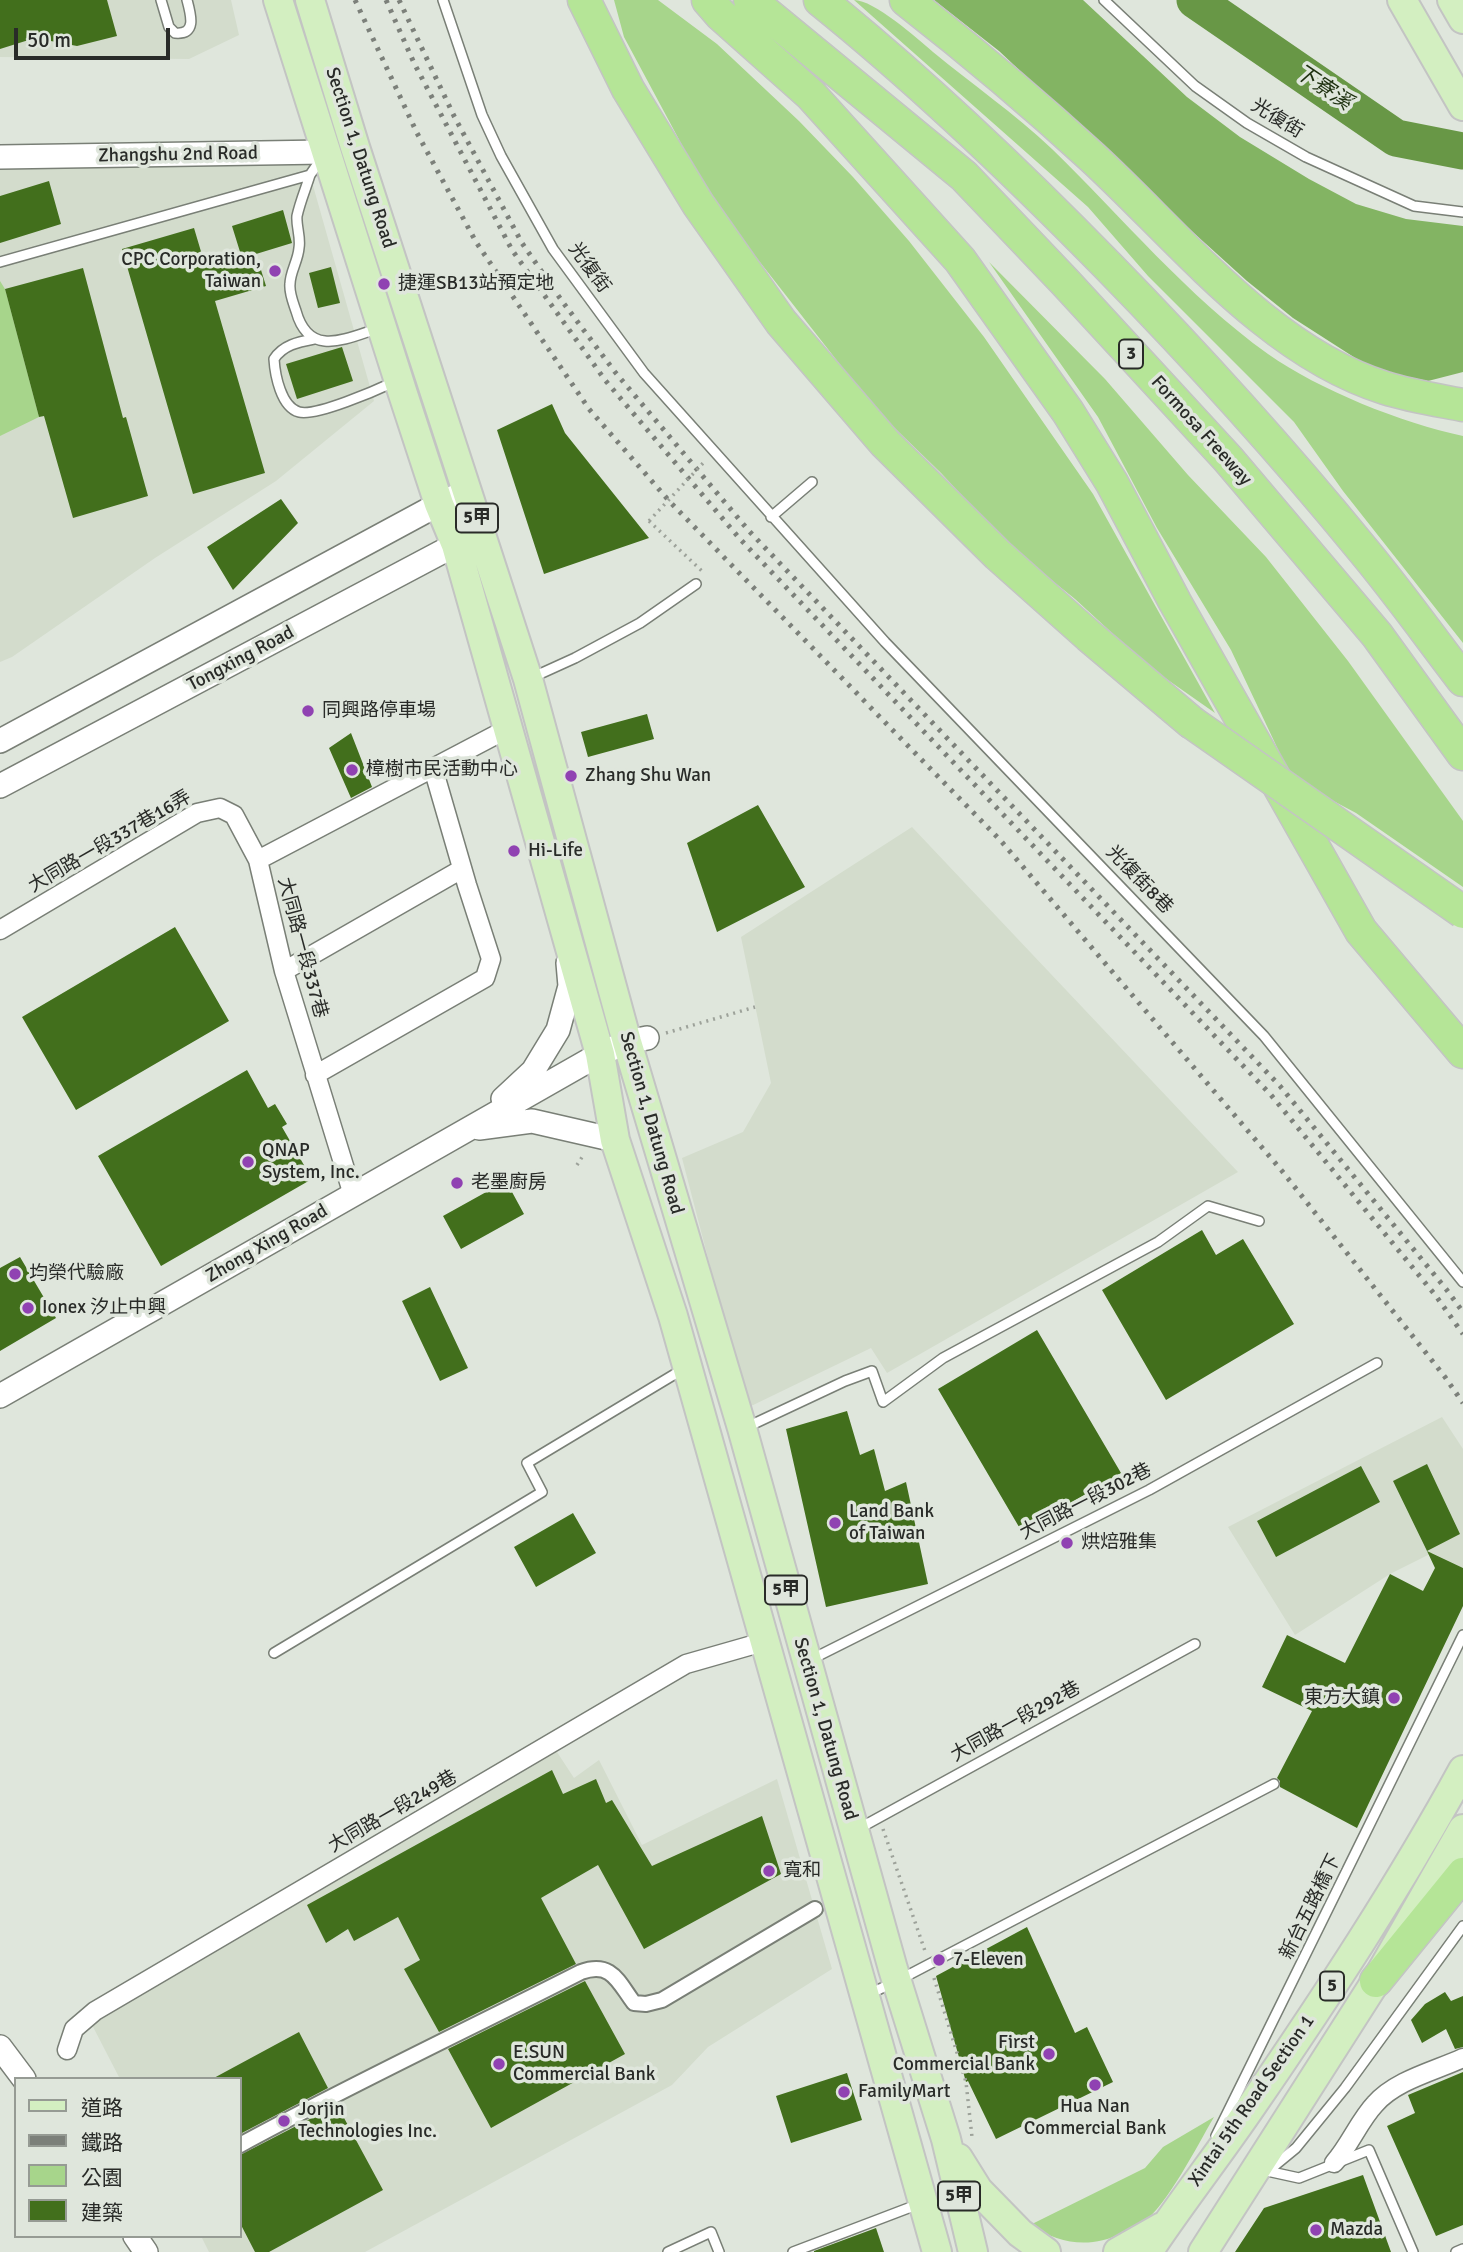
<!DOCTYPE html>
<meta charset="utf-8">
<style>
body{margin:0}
#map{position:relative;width:1463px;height:2252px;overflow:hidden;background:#dfe6dc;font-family:Signika,"Noto Sans TC",sans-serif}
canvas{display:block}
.legend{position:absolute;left:14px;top:2077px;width:228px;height:161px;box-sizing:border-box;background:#dfe6dc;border:2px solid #969b94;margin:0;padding:9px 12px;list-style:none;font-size:21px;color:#292b28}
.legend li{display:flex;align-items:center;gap:14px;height:35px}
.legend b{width:35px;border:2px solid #969b94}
.scale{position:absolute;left:14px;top:28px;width:156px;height:32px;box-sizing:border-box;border:4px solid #292b28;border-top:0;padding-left:9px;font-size:21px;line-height:24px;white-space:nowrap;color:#292b28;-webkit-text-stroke:5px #dfe6dc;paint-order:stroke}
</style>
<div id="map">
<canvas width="1463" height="2252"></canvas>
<ul class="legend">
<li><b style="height:9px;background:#d3efc1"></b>道路</li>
<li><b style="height:9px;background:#7c807a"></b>鐵路</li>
<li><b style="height:19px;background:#a7d58b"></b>公園</li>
<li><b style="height:19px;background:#426f1c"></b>建築</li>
</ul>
<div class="scale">50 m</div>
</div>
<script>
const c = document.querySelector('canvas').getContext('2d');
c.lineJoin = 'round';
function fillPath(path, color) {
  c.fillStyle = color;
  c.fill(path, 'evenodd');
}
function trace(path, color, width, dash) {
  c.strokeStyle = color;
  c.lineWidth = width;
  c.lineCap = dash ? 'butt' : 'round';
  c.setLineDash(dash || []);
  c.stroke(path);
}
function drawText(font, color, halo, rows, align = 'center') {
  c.font = font + ' Signika,"Noto Sans TC",sans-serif';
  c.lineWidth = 7;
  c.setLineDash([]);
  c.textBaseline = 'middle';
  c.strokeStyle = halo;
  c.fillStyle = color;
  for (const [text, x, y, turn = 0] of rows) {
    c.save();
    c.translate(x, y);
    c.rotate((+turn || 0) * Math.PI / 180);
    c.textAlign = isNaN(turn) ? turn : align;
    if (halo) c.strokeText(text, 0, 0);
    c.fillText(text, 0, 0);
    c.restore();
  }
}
fillPath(new Path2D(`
 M0,0h231l8,35 -50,24 -189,-2z
 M325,152l-15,23 64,226 -98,80 -121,77 -143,99 -12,5v-505z
 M912,827l326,345 -351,201 -16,-25 -124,60 -65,-250 61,-26 28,-49 -30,-146z
 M1442,1417l21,32v119l-31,-15 -42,21 -95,61 -67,-108z
 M555,1749l19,29 25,-18 43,85 135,-66 55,190 -124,78 -36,38 -307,167h-156l-8,-16h39v-157h-120l-30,-58z`), '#d3dccc');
fillPath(new Path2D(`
 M614,0h44l59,44 82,77 54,56 56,64 75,96 109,157 122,219 -67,-47 -73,-67 -66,-53 -68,-73 -67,-65 -122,-156 -47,-64 -81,-151z
 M854,0c20,0 63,38 79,52 39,32 82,62 119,97 71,69 135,147 216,205 51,36 134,69 195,82v207l-120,-152 -49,-69 -146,-146 -60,-69z
 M989,262l116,117 83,96 78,82 82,104 115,160v66l-107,-74 -64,-34 -61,-129 -74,-122 -59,-111z
 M0,281l5,8 34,128 -39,19z
 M1214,2117c-17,29 -46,87 -72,107 -6,4 -14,6 -20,9 -32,16 -62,11 -92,-8l115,-57 18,-21z`), '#a7d58b');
fillPath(new Path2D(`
 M934,0h149l104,97 53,40 69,42 47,25 50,15 57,7v146l-35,9 -54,-11 -81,-52 -46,-37 -62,-56 -186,-174z`), '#83b463');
trace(new Path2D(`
 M1195,0l201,138 67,13`), '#689746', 37);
fillPath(new Path2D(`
 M0,0h107l10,36 -40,10 -42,-8 -35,11z
 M49,181l12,43 -61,19v-47z
 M283,210l9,33 -36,11 10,32 -51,15 50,172 -72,21 -71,-245 72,-21 11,37 36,-10 -9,-29z
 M331,267l9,36 -22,5 -9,-35z
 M83,268l40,150 3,-1 22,79 -75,22 -29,-102 -5,1 -34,-128z
 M342,347l11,34 -56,18 -11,-35z
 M552,404l13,29 84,105 -105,36 -47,-144z
 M281,499l17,24 -65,67 -26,-43z
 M647,714l7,25 -66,18 -7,-25z
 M351,733l21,54 -21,11 -22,-50z
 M758,805l47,82 -88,45 -30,-89z
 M175,927l54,94 -153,89 -54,-93z
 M247,1070l21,38 7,-4 12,20 -5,3 30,52 -151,87 -63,-110z
 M506,1181l18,33 -63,35 -18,-33z
 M1202,1230l14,25 27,-16 51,85 -128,76 -64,-110z
 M20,1257l36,61 -56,33v-83z
 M430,1287l38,81 -28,13 -38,-80z
 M1037,1330l84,143 -99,59 -84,-143z
 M847,1411l13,44 14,-6 11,42 21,-9 22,102 -102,23 -40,-178z
 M1427,1464l33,70 -33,17 -34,-70z
 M1361,1466l19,36 -104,55 -19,-36z
 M573,1513l23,40 -60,34 -22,-40z
 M1427,1551l36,17v38l-106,222 -77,-41v-6l-3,-3 35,-67 -50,-24 25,-52 58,28 45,-89 33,17 12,-23z
 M552,1770l11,24 33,-15 10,24 6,-3 40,66 110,-50 19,58 -137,75 -46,-84 -57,33 35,66 -137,68 -35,-63 16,-9 -22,-43 -44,24 -6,-12 -22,14 -19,-38z
 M1027,1927l48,106 12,-6 26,55 -117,57 -28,-58 -2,1 -30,-106z
 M585,1981l40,73 -134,74 -43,-79z
 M1445,1992l6,9 12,-5v51l-8,2 -9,-20 -24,14 -11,-23 14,-16z
 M299,2032l29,56 -88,46v-55h-28z
 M1463,2072v153l-27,11 -49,-110 28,-13 -7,-18z
 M847,2073l15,47 -71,23 -15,-47z
 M337,2105l46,85 -114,62h-14l-15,-29v-68z
 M1363,2175l28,77h-156l29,-44z
 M876,2228l8,24h-70v-1z`), '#426f1c');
const service = new Path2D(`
 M161,0l8,27 6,6c22,2 16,-18 12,-33
 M443,0l39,115 19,41 52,93 91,124 241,269 379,394 199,246
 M1104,0l91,86 52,37 59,34 108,49 49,6
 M310,175c-4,13 -10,27 -13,41 -1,10 4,21 2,32 -1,13 -9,24 -9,36 -1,9 3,18 6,27 13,47 49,28 83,17
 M0,262l310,-87 13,-19
 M314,339c-16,3 -31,6 -40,20 1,16 7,48 25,53 16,5 78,-22 95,-30
 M771,517l41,-35
 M531,678l44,-20 65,-35 56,-39
 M747,1427l98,-46 27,-10 11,31 60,-44 215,-116 50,-36 51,15
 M274,1653l268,-161 -15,-29 158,-95
 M810,1660l339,-170 228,-127
 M858,1829l337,-185
 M869,1994l28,-13 377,-197
 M1216,2136l247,-501
 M1267,2171l32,7 70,-28 44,102
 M1268,2171l28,-23 49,-60 118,-162
 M668,2252l43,-20 8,20
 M793,2252l126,-48
 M1456,2252l7,-3`);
const pedestrian = new Path2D(`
 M240,2145c112,-61 227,-115 341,-173 31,-11 37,10 53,31l12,1 16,-4 153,-91`);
const minor = new Path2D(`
 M0,930l197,-117 23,-5 14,7 24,45
 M284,971l178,-102
 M315,1075l170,-97 6,-19 -24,-74 -34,-117
 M353,1195l-69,-224 -26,-111 249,-131
 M67,2050l7,-21 21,-18 591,-347 77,-22
 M1334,2163c16,-18 25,-42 41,-59 21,-24 60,-33 88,-46`);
const tertiary = new Path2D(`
 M0,157l325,-5
 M0,741l439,-237 29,-13
 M0,786l470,-249
 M503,1099l30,-28 25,-41 12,-44 -2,-23
 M479,1128l53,-7 83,19
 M0,1396l600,-342 27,-12 20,-4
 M0,2047l24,32
 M135,2236l11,16`);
const primary = new Path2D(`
 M278,0l125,394 36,110 17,41 144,509 15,86 58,176 264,936
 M310,0l45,147 173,532 99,363 115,386 151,541 53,170 27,113
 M1402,0l61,106
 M1452,0l11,19
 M958,2158l20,32 42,43 26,19
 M1118,2252l44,-25
 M1148,2252c34,-51 71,-98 105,-148 74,-108 147,-219 210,-334
 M1203,2252l173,-271 87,-152`);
const motorway = new Path2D(`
 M584,0l44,89 70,115 83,118 104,121 113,112 91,81 102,86
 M708,0l13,15 90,80 149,165 108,152 44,71 63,119 186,329 102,121
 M750,0l214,176 101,106 163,177 149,176 86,119
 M820,0c102,82 196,172 288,266 89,91 174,185 255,284 35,42 67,87 100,130
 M906,0c64,50 126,102 186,157 87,80 177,195 293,231 25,8 52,12 78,17
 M1376,1981l87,-107`);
trace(service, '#797f76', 12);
trace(pedestrian, '#797f76', 18);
trace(minor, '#797f76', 21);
trace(tertiary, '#797f76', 26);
trace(primary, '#c3c4c3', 32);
trace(motorway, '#c3c4c3', 35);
trace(new Path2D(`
 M649,521l54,51
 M666,1033l89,-26
 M577,1165l7,-11
 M883,1829l42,122
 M934,1978l32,104 6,55`), '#9da29a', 3.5, [2, 5]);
trace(service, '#fff', 9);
trace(pedestrian, '#fff', 14);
trace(minor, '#fff', 18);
trace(tertiary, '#fff', 23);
trace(primary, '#d3efc1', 28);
trace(motorway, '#b5e597', 32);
trace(new Path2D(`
 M355,0l62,133 59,109 113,167 81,93 331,339 281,330 163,206 18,26
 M386,0l28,63 98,187 93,130 135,159 531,556 165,201 27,38
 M399,0l55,116 68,127 40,58 53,71 134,159 531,555 166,203 17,23`), '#7c807a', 5, [3.5, 7]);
const motorwayBridge = new Path2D(`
 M1191,722l272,190`);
trace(motorwayBridge, '#c3c4c3', 35, []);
trace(new Path2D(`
 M649,521l56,-60`), '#9da29a', 3.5, [2, 5]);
trace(motorwayBridge, '#b5e597', 32);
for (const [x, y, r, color] of [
 [275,271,7,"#9042b2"],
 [384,284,7,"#9042b2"],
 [308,711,7,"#9042b2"],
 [352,770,7,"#9042b2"],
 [571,776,7,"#9042b2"],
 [514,851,7,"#9042b2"],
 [248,1162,7,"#9042b2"],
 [457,1183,7,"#9042b2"],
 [15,1274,7,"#9042b2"],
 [28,1308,7,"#9042b2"],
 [835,1523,7,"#9042b2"],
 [1067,1543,7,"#9042b2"],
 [1394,1698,7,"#9042b2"],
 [769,1871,7,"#9042b2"],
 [939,1960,7,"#9042b2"],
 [1049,2054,7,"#9042b2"],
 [499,2064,7,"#9042b2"],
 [1095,2085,7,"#9042b2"],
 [844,2092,7,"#9042b2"],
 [284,2121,7,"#9042b2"],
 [1316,2230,7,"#9042b2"]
]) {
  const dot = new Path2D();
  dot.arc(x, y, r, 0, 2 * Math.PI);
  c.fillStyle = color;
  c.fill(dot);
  trace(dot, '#dfe6dc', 2.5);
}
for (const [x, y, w] of [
 [1131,354,24],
 [477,518,42],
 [786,1590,42],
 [1332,1986,24],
 [959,2196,42]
]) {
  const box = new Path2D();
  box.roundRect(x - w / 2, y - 14.5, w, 29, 5);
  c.fillStyle = '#dfe6dc';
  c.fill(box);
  trace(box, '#292b28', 2);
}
drawText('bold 18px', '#292b28', null, [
 ["3",1131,354],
 ["5甲",477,518],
 ["5甲",786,1590],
 ["5",1332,1986],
 ["5甲",959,2196]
]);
drawText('19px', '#292b28', '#dfe6dc', [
 ["光復街",1277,119,31],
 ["Zhangshu 2nd Road",178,155,-1],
 ["Section 1, Datung Road",360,158,72],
 ["光復街",589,268,54],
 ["Formosa Freeway",1201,431,48],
 ["Tongxing Road",241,659,-28],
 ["大同路一段337巷16弄",110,842,-30],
 ["光復街8巷",1139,880,46],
 ["大同路一段337巷",302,948,75],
 ["Section 1, Datung Road",651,1123,74],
 ["Zhong Xing Road",267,1244,-30],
 ["大同路一段302巷",1086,1502,-27],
 ["大同路一段292巷",1016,1722,-29],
 ["Section 1, Datung Road",825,1729,74],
 ["大同路一段249巷",393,1812,-30],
 ["新台五路橋下",1311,1907,-64],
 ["Xintai 5th Road Section 1",1252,2101,-55]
]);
drawText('19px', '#292b28', '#dfe6dc', [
 ["CPC Corporation,",261,260,"right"],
 ["Taiwan",261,282,"right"],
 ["捷運SB13站預定地",398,284],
 ["同興路停車場",322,711],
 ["樟樹市民活動中心",366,770],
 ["Zhang Shu Wan",585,776],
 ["Hi-Life",528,851],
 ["QNAP",262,1151],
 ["System, Inc.",262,1173],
 ["老墨廚房",471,1183],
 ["均榮代驗廠",29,1274],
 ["Ionex 汐止中興",42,1308],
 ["Land Bank",849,1512],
 ["of Taiwan",849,1534],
 ["烘焙雅集",1081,1543],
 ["東方大鎮",1380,1698,"right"],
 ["寬和",783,1871],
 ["7-Eleven",953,1960],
 ["First",1035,2043,"right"],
 ["Commercial Bank",1035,2065,"right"],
 ["E.SUN",513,2053],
 ["Commercial Bank",513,2075],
 ["FamilyMart",858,2092],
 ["Hua Nan",1095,2107,"center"],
 ["Commercial Bank",1095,2129,"center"],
 ["Jorjin",298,2110],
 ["Technologies Inc.",298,2132],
 ["Mazda",1330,2230]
], 'left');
drawText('italic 21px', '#1d300f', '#dfe6dc', [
 ["下寮溪",1323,88,34]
]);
</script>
